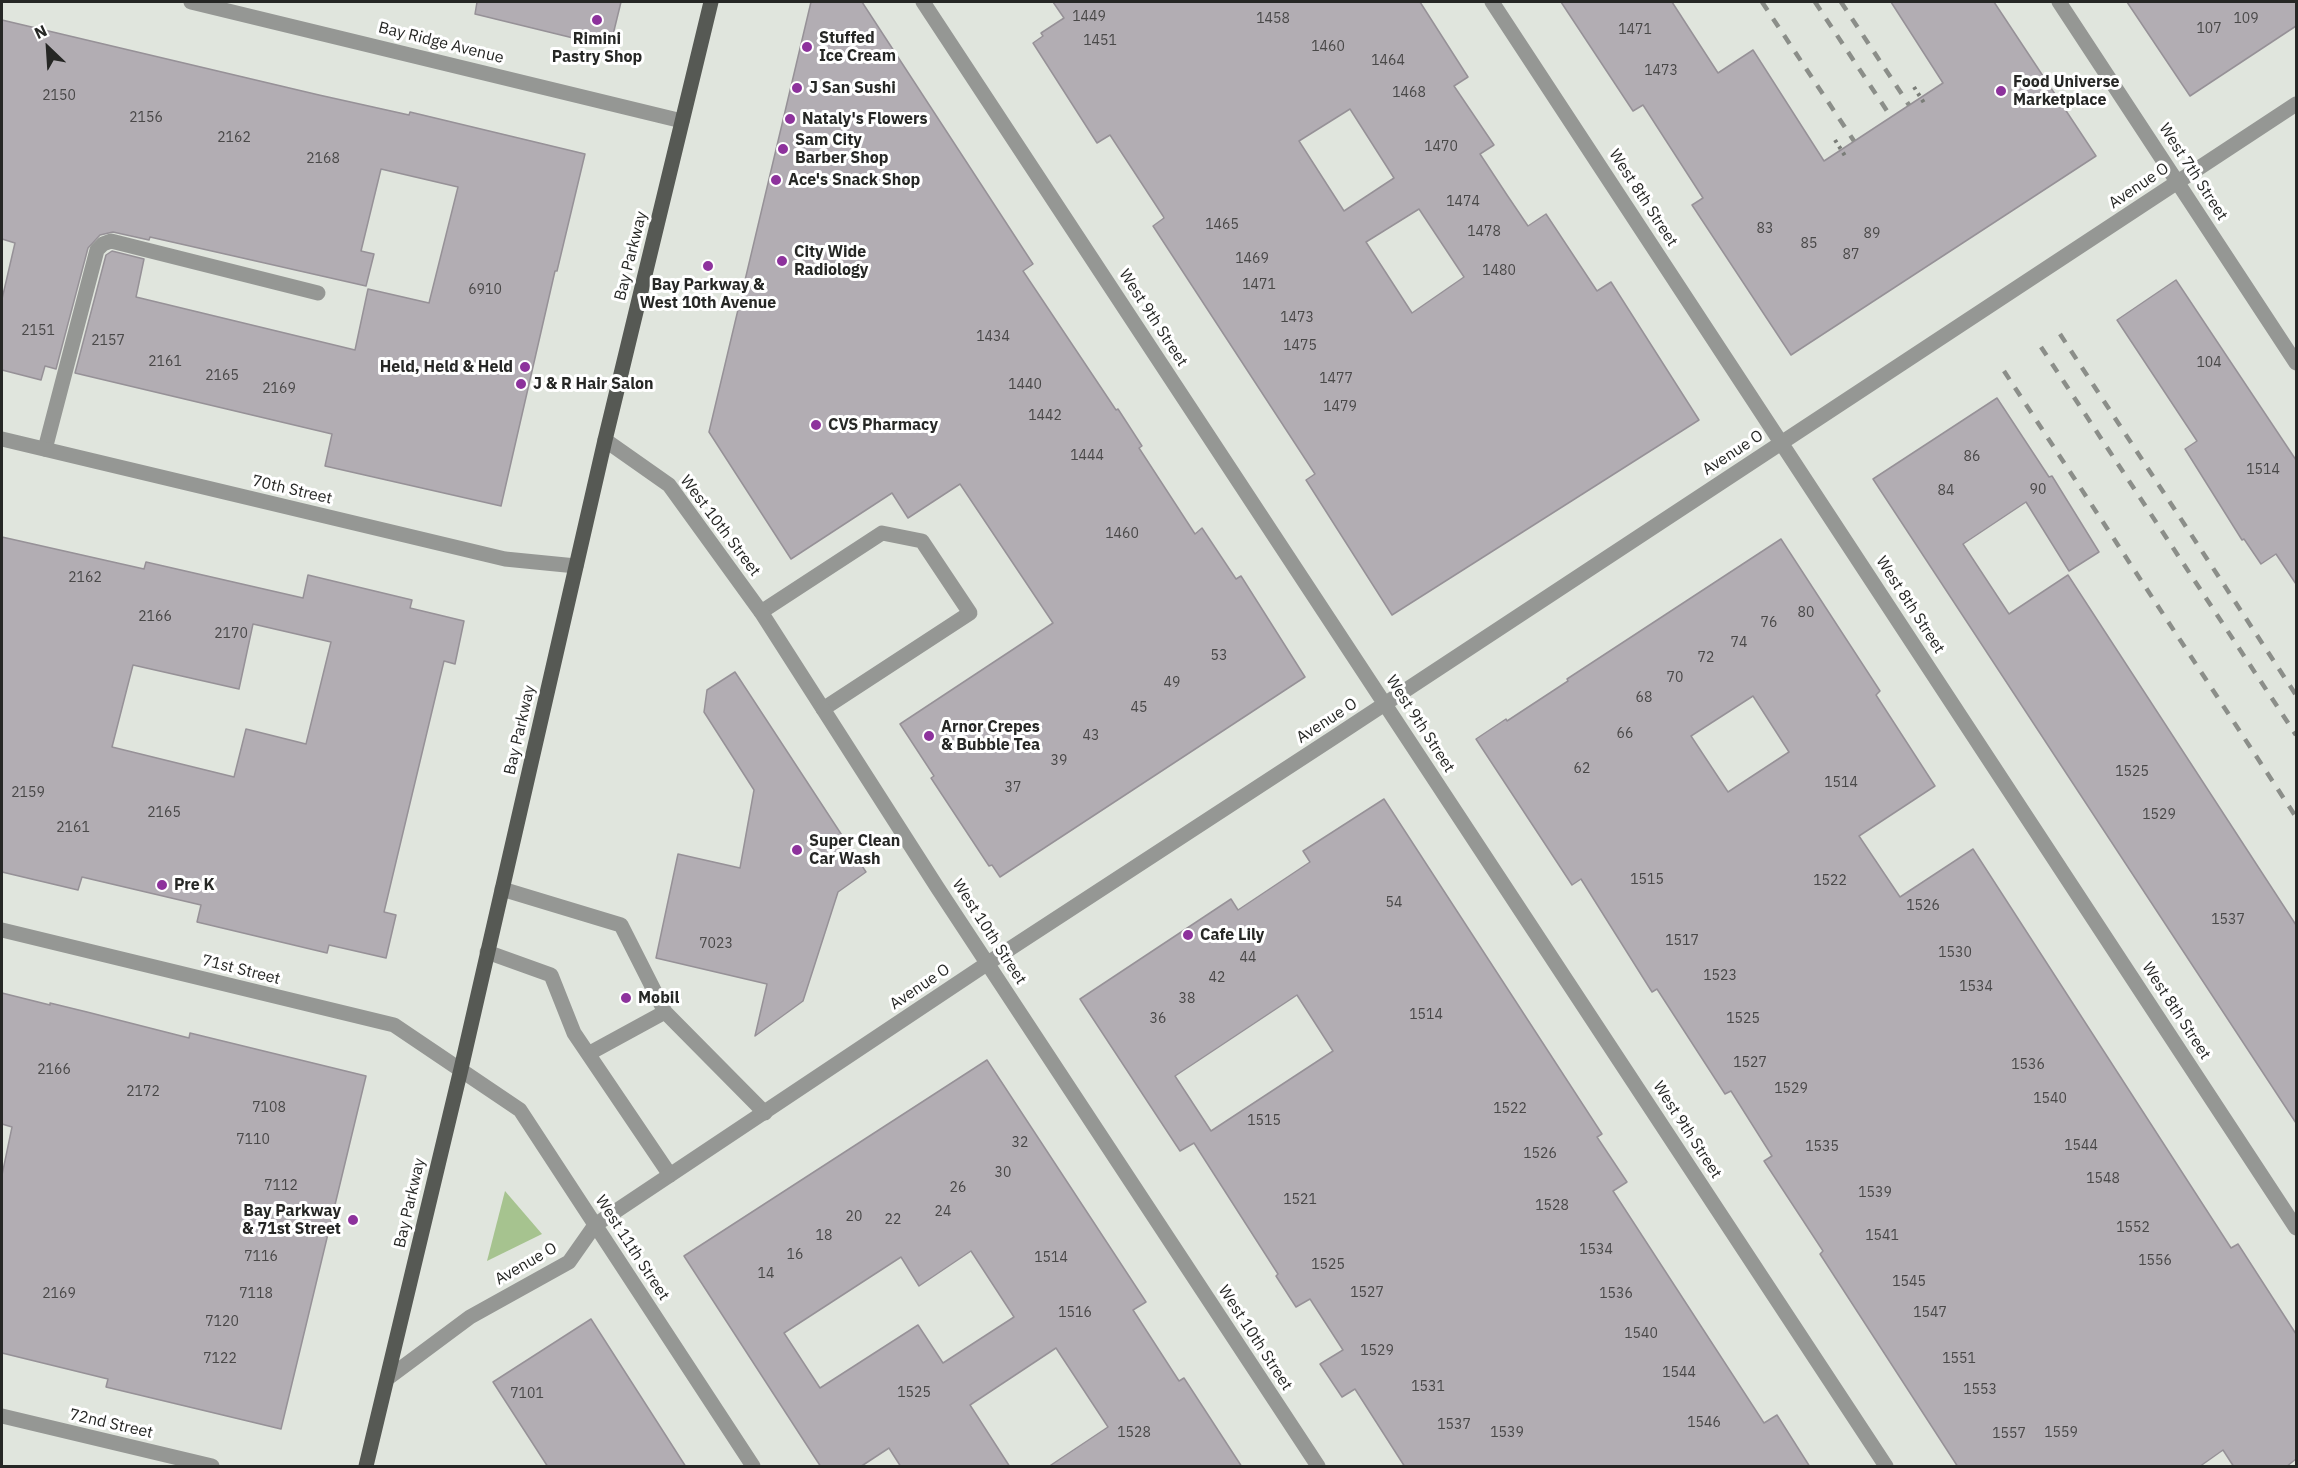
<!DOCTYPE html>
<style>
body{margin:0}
#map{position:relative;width:2298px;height:1468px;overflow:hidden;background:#e0e5dd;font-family:"IBM Plex Sans",sans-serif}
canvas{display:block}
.frame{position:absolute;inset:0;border:3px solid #262725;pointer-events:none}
.north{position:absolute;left:18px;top:18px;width:60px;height:60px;-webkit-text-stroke:4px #fff;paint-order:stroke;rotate:335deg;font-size:16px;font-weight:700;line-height:24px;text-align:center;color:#262725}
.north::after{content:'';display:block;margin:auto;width:21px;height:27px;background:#262725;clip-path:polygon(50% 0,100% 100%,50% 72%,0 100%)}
</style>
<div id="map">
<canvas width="2298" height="1468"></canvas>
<div class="frame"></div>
<div class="north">N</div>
</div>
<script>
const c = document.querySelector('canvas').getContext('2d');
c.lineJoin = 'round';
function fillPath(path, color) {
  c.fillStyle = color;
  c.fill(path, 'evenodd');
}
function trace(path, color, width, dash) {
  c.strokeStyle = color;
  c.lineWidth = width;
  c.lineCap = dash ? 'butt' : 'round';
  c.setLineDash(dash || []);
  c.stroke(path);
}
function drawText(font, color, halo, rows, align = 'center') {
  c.font = font + ' "IBM Plex Sans",sans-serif';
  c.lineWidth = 6;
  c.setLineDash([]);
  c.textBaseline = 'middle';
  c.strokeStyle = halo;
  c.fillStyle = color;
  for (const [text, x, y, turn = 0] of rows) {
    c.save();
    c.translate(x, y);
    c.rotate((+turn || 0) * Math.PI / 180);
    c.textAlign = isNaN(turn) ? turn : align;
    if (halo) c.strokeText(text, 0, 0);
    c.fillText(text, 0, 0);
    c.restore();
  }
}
fillPath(new Path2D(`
 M505,1191l37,43 -55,27z`), '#a6c38f');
const building = new Path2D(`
 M477,2h144l-11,45 -135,-33z
 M811,2h51l171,262 -10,7 93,139 2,-1 24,37 -3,2 56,86 7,-6 34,51 5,-3 64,101 -305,200 -8,-12 -3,1 -58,-88 3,-2 -34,-52 153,-101 -93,-139 -52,34 -16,-25 -101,66 -82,-127z
 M1053,2h367l48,75 -14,9 40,59 -14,9 27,41 21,31 18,-12 51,77 14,-9 88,138 -307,195 -86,-135 9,-6 -162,-248 11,-8 -1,-2 -53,-81 -13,8 -64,-100 10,-7 -2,-3 23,-15zM1350,109l44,69 -50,33 -45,-70zM1419,209l45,68 -52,36 -46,-71z
 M1561,2h111l46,71 35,-23 71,111 119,-78 -52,-81h103l102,154 -305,199 -99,-150 11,-7 -60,-93 -10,6z
 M2127,2h169v24l-106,70z
 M2,20l317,75 90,20 1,-3 175,42 -28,117h-2l-54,235 -176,-40 7,-32 -257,-61 31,-118 6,-4 32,8 -8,38 219,53 13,-61 61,14 29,-116 -77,-18 -20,82 13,3 -8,32 -216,-49 -1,3 -36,-8 -13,3 -12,13 -32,121 -11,-3 -4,14 -39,-10v-71l13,-56 -13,-4z
 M2176,280l120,180v124l-20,-30 -15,10 -17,-25 -2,1 -57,-91 12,-8 -80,-121z
 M1997,398l52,79 3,-1 47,76 -30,19 -43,-69 -63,42 46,70 59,-39 228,350v198l-423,-644z
 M2,537l142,32 2,-7 157,36 5,-23 104,25 -2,8 54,13 -9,43 -11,-3 -60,251 12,3 -10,43 -57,-13 -2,8 -130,-31 4,-17 -119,-28 -4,13 -76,-18zM253,624l78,18 -25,102 -60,-15 -12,48 -122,-30 21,-82 106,24z
 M1781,539l99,152 -4,4 59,91 -76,50 41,61 73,-48 258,399 7,-4 58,90v125l-10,8h-52l-11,-17 -24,17h-241l-138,-213 3,-3 -59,-90 8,-5 -41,-65 -6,3 -68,-105 -5,3 -71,-113 -9,6 -96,-146 30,-20 1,2 61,-40 -1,-2zM1753,696l36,56 -61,40 -37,-56z
 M735,672l131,200 -28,20 -35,109 -48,35 12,-52 -111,-26 22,-104 62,14 14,-78 -50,-78 3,-22z
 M1384,799l218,335 -5,3 30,45 -14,9 151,232 13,-8 33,52h-405l-50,-78 -13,8 -22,-33 23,-14 -33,-51 -14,8 -20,-31 2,-2 -84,-131 -14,8 -100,-152 151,-100 7,11 72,-48 -7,-11zM1297,995l36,56 -122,80 -36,-55z
 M2,993l48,12v-2l37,9 102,26 1,-5 176,43 -85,353 -175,-42 2,-8 -106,-26v-178l10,-48 -10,-3z
 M987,1060l159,242 -13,8 46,71 5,-3 58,89h-194l60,-40 -52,-79 -86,57 40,62h-109l-12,-19 -29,19h-39l-137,-211zM971,1251l43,66 -71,46 -25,-38 -98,63 -36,-55 117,-76 18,29z
 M591,1319l95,148h-138l-55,-85z`);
fillPath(building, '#b2adb3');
trace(building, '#969197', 1.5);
trace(new Path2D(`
 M1914,87l12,19
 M1835,140l12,19`), '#7a7d78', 4, [3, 4.5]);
trace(new Path2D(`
 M45,449l52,-199 6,-6 8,-3 207,52
 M761,612l121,-79 40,8 48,72 -147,96
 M502,889l119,36 44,87
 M487,952l64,23 23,58 96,142
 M588,1054l77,-42 100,101`), '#959794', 15);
trace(new Path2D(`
 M191,2l491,119
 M923,2l963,1464
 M1492,2l804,1226
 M2059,2l237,361
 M2,439l503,120 71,7
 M605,440l64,45 92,127 176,275 381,579
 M2,930l392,95 126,85 233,356
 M388,1378l82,-61 99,-55 26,-37 393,-262 345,-225 963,-634
 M2,1416l210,50`), '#959794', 15);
trace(new Path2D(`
 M366,1466l95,-397 144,-629 106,-438`), '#565954', 15);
trace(new Path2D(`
 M1762,2l92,139
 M1815,2l76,115
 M1841,2l68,103
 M2060,334l236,361
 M2041,347l255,388
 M2004,371l292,446`), '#8b8e89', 4.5, [10, 10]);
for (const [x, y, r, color] of [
 [597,20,6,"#8d329c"],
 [807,47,6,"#8d329c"],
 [797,88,6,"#8d329c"],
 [2001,91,6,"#8d329c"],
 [790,119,6,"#8d329c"],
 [783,149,6,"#8d329c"],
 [776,180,6,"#8d329c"],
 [782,261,6,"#8d329c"],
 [708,266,6,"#8d329c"],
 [525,367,6,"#8d329c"],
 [521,384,6,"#8d329c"],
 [816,425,6,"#8d329c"],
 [929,736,6,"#8d329c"],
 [797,850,6,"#8d329c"],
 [162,885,6,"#8d329c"],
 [1188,935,6,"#8d329c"],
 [626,998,6,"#8d329c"],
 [353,1220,6,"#8d329c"]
]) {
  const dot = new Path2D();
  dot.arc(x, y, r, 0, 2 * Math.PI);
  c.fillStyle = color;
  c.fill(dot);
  trace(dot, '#fff', 2);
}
drawText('14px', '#494848', null, [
 ["1449",1089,17],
 ["1458",1273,19],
 ["109",2246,19],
 ["107",2209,29],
 ["1471",1635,30],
 ["1451",1100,41],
 ["1460",1328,47],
 ["1464",1388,61],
 ["1473",1661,71],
 ["1468",1409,93],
 ["2150",59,96],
 ["2156",146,118],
 ["2162",234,138],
 ["1470",1441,147],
 ["2168",323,159],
 ["1474",1463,202],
 ["1465",1222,225],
 ["83",1765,229],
 ["1478",1484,232],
 ["89",1872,234],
 ["85",1809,244],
 ["87",1851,255],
 ["1469",1252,259],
 ["1480",1499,271],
 ["1471",1259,285],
 ["6910",485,290],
 ["1473",1297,318],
 ["2151",38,331],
 ["1434",993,337],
 ["2157",108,341],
 ["1475",1300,346],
 ["2161",165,362],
 ["104",2209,363],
 ["2165",222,376],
 ["1477",1336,379],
 ["1440",1025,385],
 ["2169",279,389],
 ["1479",1340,407],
 ["1442",1045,416],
 ["1444",1087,456],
 ["86",1972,457],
 ["1514",2263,470],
 ["90",2038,490],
 ["84",1946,491],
 ["1460",1122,534],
 ["2162",85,578],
 ["80",1806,613],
 ["2166",155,617],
 ["76",1769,623],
 ["2170",231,634],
 ["74",1739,643],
 ["53",1219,656],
 ["72",1706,658],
 ["70",1675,678],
 ["49",1172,683],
 ["68",1644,698],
 ["45",1139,708],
 ["66",1625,734],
 ["43",1091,736],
 ["39",1059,761],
 ["62",1582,769],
 ["1525",2132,772],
 ["1514",1841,783],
 ["37",1013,788],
 ["2159",28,793],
 ["2165",164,813],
 ["1529",2159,815],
 ["2161",73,828],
 ["1515",1647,880],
 ["1522",1830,881],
 ["54",1394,903],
 ["1526",1923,906],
 ["1537",2228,920],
 ["1517",1682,941],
 ["7023",716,944],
 ["1530",1955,953],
 ["44",1248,958],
 ["1523",1720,976],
 ["42",1217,978],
 ["1534",1976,987],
 ["38",1187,999],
 ["1514",1426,1015],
 ["36",1158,1019],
 ["1525",1743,1019],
 ["1527",1750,1063],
 ["1536",2028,1065],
 ["2166",54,1070],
 ["1529",1791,1089],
 ["2172",143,1092],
 ["1540",2050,1099],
 ["7108",269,1108],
 ["1522",1510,1109],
 ["1515",1264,1121],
 ["7110",253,1140],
 ["32",1020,1143],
 ["1544",2081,1146],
 ["1535",1822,1147],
 ["1526",1540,1154],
 ["30",1003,1173],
 ["1548",2103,1179],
 ["7112",281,1186],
 ["26",958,1188],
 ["1539",1875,1193],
 ["1521",1300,1200],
 ["1528",1552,1206],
 ["24",943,1212],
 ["20",854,1217],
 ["22",893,1220],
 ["1552",2133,1228],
 ["18",824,1236],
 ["1541",1882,1236],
 ["1534",1596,1250],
 ["16",795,1255],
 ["7116",261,1257],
 ["1514",1051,1258],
 ["1556",2155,1261],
 ["1525",1328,1265],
 ["14",766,1274],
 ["1545",1909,1282],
 ["1527",1367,1293],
 ["2169",59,1294],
 ["7118",256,1294],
 ["1536",1616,1294],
 ["1516",1075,1313],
 ["1547",1930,1313],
 ["7120",222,1322],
 ["1540",1641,1334],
 ["1529",1377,1351],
 ["7122",220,1359],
 ["1551",1959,1359],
 ["1544",1679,1373],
 ["1531",1428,1387],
 ["1553",1980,1390],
 ["1525",914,1393],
 ["7101",527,1394],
 ["1546",1704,1423],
 ["1537",1454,1425],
 ["1528",1134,1433],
 ["1539",1507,1433],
 ["1559",2061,1433],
 ["1557",2009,1434]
]);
drawText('bold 16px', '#262725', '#fff', [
 ["Stuffed",819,38],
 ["Ice Cream",819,56],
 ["Rimini",597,39,"center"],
 ["Pastry Shop",597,57,"center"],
 ["Food Universe",2013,82],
 ["Marketplace",2013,100],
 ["J San Sushi",809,88],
 ["Nataly's Flowers",802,119],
 ["Sam City",795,140],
 ["Barber Shop",795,158],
 ["Ace's Snack Shop",788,180],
 ["City Wide",794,252],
 ["Radiology",794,270],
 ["Bay Parkway &",708,285,"center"],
 ["West 10th Avenue",708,303,"center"],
 ["Held, Held & Held",513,367,"right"],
 ["J & R Hair Salon",533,384],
 ["CVS Pharmacy",828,425],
 ["Arnor Crepes",941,727],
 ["& Bubble Tea",941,745],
 ["Super Clean",809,841],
 ["Car Wash",809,859],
 ["Pre K",174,885],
 ["Cafe Lily",1200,935],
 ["Mobil",638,998],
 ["Bay Parkway",341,1211,"right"],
 ["& 71st Street",341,1229,"right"]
], 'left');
drawText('16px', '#262725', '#fff', [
 ["Bay Ridge Avenue",441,43,14],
 ["West 7th Street",2193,172,57],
 ["Avenue O",2139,186,-34],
 ["West 8th Street",1643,198,57],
 ["Bay Parkway",631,256,-76],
 ["West 9th Street",1153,318,57],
 ["Avenue O",1733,453,-33],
 ["70th Street",292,490,13],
 ["West 10th Street",720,526,53],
 ["West 8th Street",1910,605,57],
 ["Avenue O",1327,721,-33],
 ["West 9th Street",1420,724,57],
 ["Bay Parkway",520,730,-77],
 ["West 10th Street",989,932,57],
 ["71st Street",241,970,14],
 ["Avenue O",920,987,-34],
 ["West 8th Street",2176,1011,57],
 ["West 9th Street",1687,1130,57],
 ["Bay Parkway",410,1203,-77],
 ["West 11th Street",632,1248,57],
 ["Avenue O",526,1264,-30],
 ["West 10th Street",1255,1338,57],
 ["72nd Street",111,1424,13]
]);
</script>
